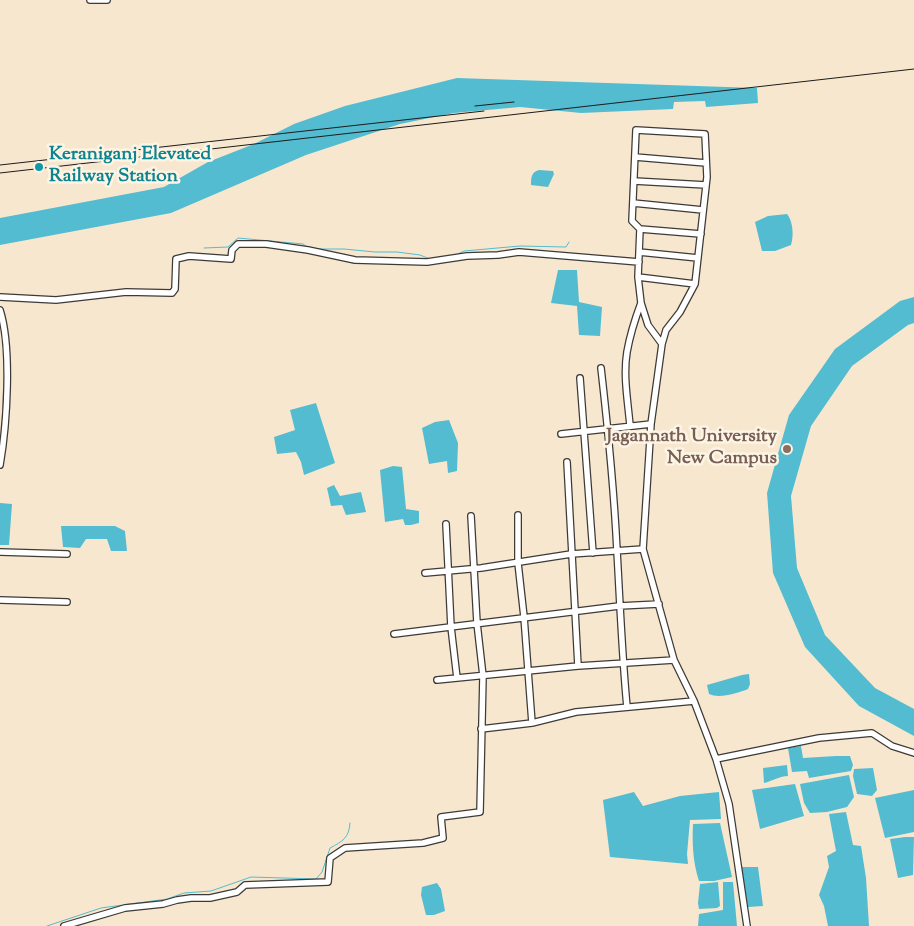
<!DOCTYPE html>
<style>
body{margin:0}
canvas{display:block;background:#f7e7ce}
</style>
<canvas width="914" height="926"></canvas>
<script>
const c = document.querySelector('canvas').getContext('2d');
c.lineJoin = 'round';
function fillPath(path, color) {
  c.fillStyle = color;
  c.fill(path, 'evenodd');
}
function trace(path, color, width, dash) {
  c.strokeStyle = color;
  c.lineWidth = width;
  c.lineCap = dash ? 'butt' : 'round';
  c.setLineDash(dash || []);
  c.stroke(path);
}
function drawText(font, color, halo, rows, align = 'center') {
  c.font = font + ' "Sorts Mill Goudy",serif';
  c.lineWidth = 5;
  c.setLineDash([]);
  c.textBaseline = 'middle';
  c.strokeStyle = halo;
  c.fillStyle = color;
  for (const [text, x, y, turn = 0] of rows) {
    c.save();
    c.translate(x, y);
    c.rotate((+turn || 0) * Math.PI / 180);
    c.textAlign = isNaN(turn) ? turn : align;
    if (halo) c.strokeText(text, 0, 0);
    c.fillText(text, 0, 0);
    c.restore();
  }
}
fillPath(new Path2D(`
 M457,78l300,10 1,15 -52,4 -1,-6 -31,1 -1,7 -92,4 -61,-6 -66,6 -54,11 -94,31 -135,58 -171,32v-27l164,-31 44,-25 46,-18 40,-20 51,-18z
 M539,170l14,1 1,3 -6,13 -17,-2c0,-7 0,-13 8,-15z
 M787,214c6,7 7,22 4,31l-16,6h-13l-7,-29 13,-6z
 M558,270h19l2,32 23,5 -2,29 -21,-1 -2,-29 -26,-3z
 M914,297v26l-6,2 -56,41 -41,60 -20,70 6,72 28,67 50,53 39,21v27l-55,-30 -54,-59 -32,-74 -6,-80 22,-78 46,-66 65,-48z
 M316,403l19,60 -31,12 -3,-13 -5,-10 -19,2 -3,-17 21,-7 -5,-20z
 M449,420l9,23 -1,28 -9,2 -1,-12 -18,3 -7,-36 13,-6z
 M393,466l9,1 4,42 13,2v12l-8,2h-6l-2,-6 -18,3 -5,-52z
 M334,485l6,11 21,-4 5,20 -20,3 -4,-10 -11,1 -4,-18z
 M0,503l12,1 -3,41h-9z
 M61,526h54l10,5 2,20h-16l-4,-12h-21l-6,9 -17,-1z
 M749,674l1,10 -2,5c-10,4 -29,10 -39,5l-2,-9 35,-10z
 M801,746l2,12 33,-2h14l3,9 -2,6 -42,7 -2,-7 -15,1 -4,-24z
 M787,765l1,11c-8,0 -16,5 -24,7l-1,-15z
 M873,768l4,22 -5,6 -15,-2 -4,-18 1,-7z
 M849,775l5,22 -7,10 -20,5 -17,1 -6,-10 -4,-19z
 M795,784l9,32 -44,13 -8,-39z
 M914,790v42l-29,6 -10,-40z
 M634,792l9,14 37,-10 39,-4 2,27 -31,1 -3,34 1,10 -78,-7 -7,-57z
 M846,812l7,33 8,1 5,32 3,48h-41l-4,-20 -5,-11 10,-28 -2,-11 9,-5 -7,-37z
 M720,823l12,54 -18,4h-15c-6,-19 -7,-37 -6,-57z
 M905,837h9l-1,38 -15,3 -8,-39z
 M741,867h17l5,39 -15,1z
 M718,882l2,24 -3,2 -18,1 -1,-6 2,-19z
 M723,882h10l4,44h-39l1,-12 24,-4z
 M437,883l4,6 4,22 -11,4h-8l-5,-20 1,-8z`), '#53bcd0');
trace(new Path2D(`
 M204,248l24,-1 10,-9 65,6 4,3
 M315,249h29l31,3h22l23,3 10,4
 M456,255l8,-4 56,-5 46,1 3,-5
 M47,926l54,-18 66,-9 17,-6 27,-2 40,-14 65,2 6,-7 8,-24c13,-7 19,-10 20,-25`), '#53bcd0', 1);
const street = new Path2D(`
 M90,0h17
 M635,157l71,6
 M634,181l72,4
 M633,203l70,7
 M640,229l61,5
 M639,252l59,6
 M638,277l3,26 7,22 14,19 -11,80 -8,125 31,111 20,41 22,58 13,45 18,122
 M0,297l56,3 70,-8 46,1 3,-4 1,-30 13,-3 42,3 1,-9 6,-6h28l42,6 47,10 72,2 40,-6 31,-1 21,-3 120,10
 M0,310c12,38 7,114 0,155
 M662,344l4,-14 14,-18 15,-28 12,-107 -2,-43 -69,-4 -4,91 8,8 -2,48 57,7
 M601,368c7,61 13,122 16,183 3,52 5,104 10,156
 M580,378l13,175
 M630,426c-2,-24 -7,-50 -3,-74 3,-17 8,-33 14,-49
 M561,434l90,-10
 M567,462l11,204
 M446,524l5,103 6,51
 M0,552l67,2
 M425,573l56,-5 90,-14 72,-5
 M0,600l67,2
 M394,634l225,-28 40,-2
 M437,680l141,-14 96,-6
 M532,723l44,-11 118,-11
 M481,729l51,-6 -8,-106 -6,-54v-48
 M716,759l103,-21 53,-5 20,13 22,7
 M64,926l61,-18 38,-4 14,-4 14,-2h19l27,-6 8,-7 83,-3 2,-24 15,-10 78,-5 20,-5 -2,-21 39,-5 3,-136 -6,-53 -6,-107`);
trace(street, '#3d3a37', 8);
trace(street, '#fff', 5.5);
trace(new Path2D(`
 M475,106l39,-4
 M0,165l484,-54
 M0,173l914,-104`), '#1c1c1c', 1);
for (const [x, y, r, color] of [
 [39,167,5,"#0f9aa8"],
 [787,449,5,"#8d6e63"]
]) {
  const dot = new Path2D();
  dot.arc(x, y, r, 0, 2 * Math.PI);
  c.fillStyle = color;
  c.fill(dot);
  trace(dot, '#fcf5e5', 2);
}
drawText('bold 19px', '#0d838f', '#fcf5e5', [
 ["Keraniganj Elevated",49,156],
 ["Railway Station",49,178]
], 'left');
drawText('bold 19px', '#785e54', '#fcf5e5', [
 ["Jagannath University",777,438],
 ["New Campus",777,460]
], 'right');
</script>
